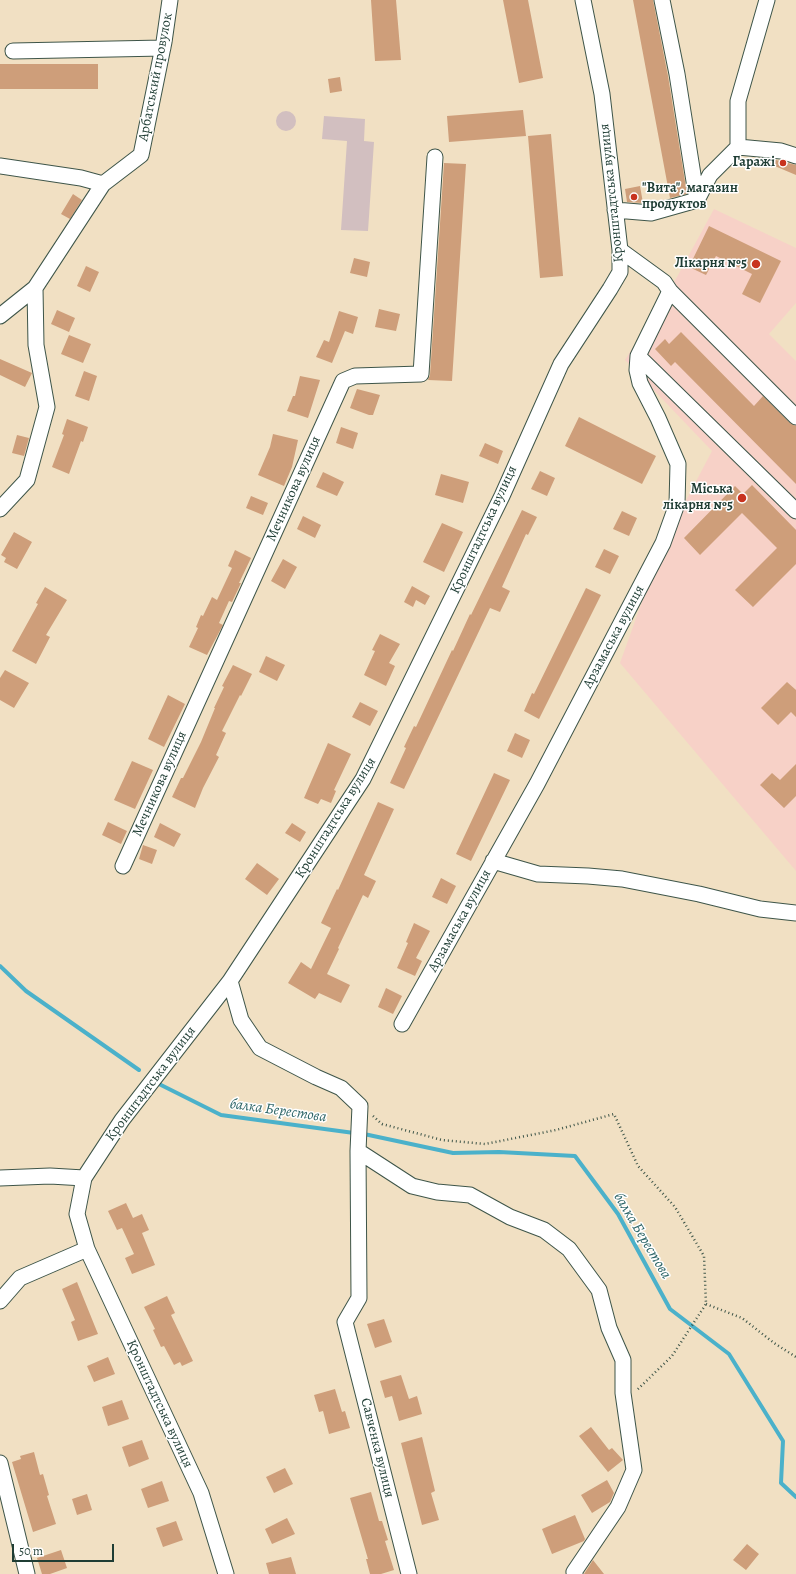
<!DOCTYPE html>
<meta charset="utf-8">
<style>
body{margin:0}
#map{position:relative;width:796px;height:1574px;overflow:hidden;background:#f1e0c3;font-family:Alegreya,serif}
canvas{display:block}
.scale{position:absolute;left:12px;top:1544px;width:102px;height:18px;box-sizing:border-box;border:2px solid #1f3d34;border-top:0;padding-left:5px;font-size:12px;line-height:14px;white-space:nowrap;color:#1f3d34;-webkit-text-stroke:3px #fff;paint-order:stroke}
</style>
<div id="map">
<canvas width="796" height="1574"></canvas>
<div class="scale">50 m</div>
</div>
<script>
const c = document.querySelector('canvas').getContext('2d');
c.lineJoin = 'round';
function fillPath(path, color) {
  c.fillStyle = color;
  c.fill(path, 'evenodd');
}
function trace(path, color, width, dash) {
  c.strokeStyle = color;
  c.lineWidth = width;
  c.lineCap = dash ? 'butt' : 'round';
  c.setLineDash(dash || []);
  c.stroke(path);
}
function drawText(font, color, halo, rows, align = 'center') {
  c.font = font + ' Alegreya,serif';
  c.lineWidth = 3;
  c.setLineDash([]);
  c.textBaseline = 'middle';
  c.strokeStyle = halo;
  c.fillStyle = color;
  for (const [text, x, y, turn = 0] of rows) {
    c.save();
    c.translate(x, y);
    c.rotate((+turn || 0) * Math.PI / 180);
    c.textAlign = isNaN(turn) ? turn : align;
    if (halo) c.strokeText(text, 0, 0);
    c.fillText(text, 0, 0);
    c.restore();
  }
}
fillPath(new Path2D(`
 M714,209l82,39v55l-27,31 27,27v510l-176,-208 42,-117 50,-95 -87,-91 52,-83z`), '#f7d1c7');
fillPath(new Path2D(`
 M276 121a10 10 0 1 1 20 0a10 10 0 1 1-20 0Z
 M324,116l41,3 -1,22 10,1 -6,89 -27,-1 6,-89 -25,-2z`), '#d2bfc0');
trace(new Path2D(`
 M0,966l26,25 113,79
 M157,1083l64,32 133,18
 M364,1134l89,19 46,-1 76,4 43,58 52,95 59,45 54,87 -2,42 15,14`), '#4bb1ca', 4);
fillPath(new Path2D(`
 M371,0h25l5,60 -26,1z
 M503,0h25l15,78 -24,5z
 M633,0h20l15,76 19,118 -17,4z
 M0,64h98v25h-98z
 M340,77l2,14 -12,2 -2,-14z
 M523,110l3,26 -77,6 -2,-26z
 M551,134l12,142 -23,2 -12,-142z
 M772,159l24,6v10l-26,-11z
 M444,163l22,1 -14,217 -24,-1 2,-5z
 M640,186l3,17 -16,-1 -2,-13z
 M73,194l9,6 -12,19 -9,-5z
 M709,226l72,35 -21,42 -18,-9 10,-20 -36,-18 -10,19 -17,-8z
 M354,258l16,4 -3,15 -17,-4z
 M86,266l13,6 -9,20 -13,-6z
 M379,309l21,5 -4,17 -21,-4z
 M57,310l18,8 -6,14 -18,-8z
 M339,311l19,6 -5,17 -8,-3 -13,32 -16,-6 8,-17 5,2z
 M681,332l73,74 9,-10 27,27 6,3v58l-121,-122 -4,4 -16,-17 10,-10 4,5z
 M69,335l22,9 -8,19 -22,-9z
 M0,359l32,14 -7,14 -25,-12z
 M84,371l13,5 -8,25 -14,-5z
 M300,376l20,4 -12,38 -21,-7 6,-15h2z
 M357,389l23,6 -7,20h-4l-19,-7z
 M579,417l77,39 -14,28 -77,-38z
 M67,419l21,8 -5,15 -2,-1 -12,33 -17,-7 12,-32 -2,-1z
 M341,427l17,6 -5,16 -17,-6z
 M273,434l25,6 -6,27 -8,19 -26,-11 12,-28z
 M17,435l12,3 -5,18 -12,-3z
 M485,443l18,8 -5,13 -19,-8z
 M540,471l15,7 -8,18 -16,-7z
 M323,472l21,10 -7,14 -21,-9z
 M441,474l28,8 -6,21 -28,-8z
 M752,485l44,45v34l-43,43 -18,-17 42,-42 -35,-35 -42,42 -16,-17 51,-52 8,8z
 M251,496l17,7 -5,12 -17,-7z
 M522,510l15,7 -9,18 -2,-1 -24,53 8,4 -10,21 -10,-4 -86,181 -14,-6 16,-35 -2,-1 10,-21 2,1 36,-77 1,1 17,-37 1,1z
 M622,511l15,7 -8,18 -16,-7z
 M303,516l18,9 -6,13 -18,-9z
 M442,523l21,9 -19,40 -21,-10z
 M14,532l18,10 -15,27 -13,-7 2,-4 -5,-3z
 M604,549l15,7 -9,18 -15,-7z
 M235,550l16,8 -12,25h2l-9,19 -3,-1 -10,22 4,2 -16,30 -18,-8 9,-19 -2,-1 5,-12 2,1 9,-19 5,3 15,-32 -4,-2z
 M283,559l14,8 -12,22 -14,-8z
 M412,586l18,10 -5,9 -9,-5 -3,7 -9,-5z
 M45,587l22,13 -21,35 4,2 -14,27 -24,-13 26,-47 -2,-1z
 M586,588l15,7 -62,124 -15,-8 8,-18 2,1z
 M380,634l20,10 -11,19 6,3 -9,20 -22,-11 11,-24 -3,-1z
 M266,656l19,9 -8,16 -18,-9z
 M233,665l19,9 -11,22 -1,-1 -18,36 4,2 -10,22 3,2 -16,31 -8,20 -23,-11 9,-19h2l18,-36 14,-34h-1l10,-21 -2,-1z
 M5,670l24,13 -15,25 -14,-8v-22z
 M787,682l9,8v27l-5,-5 -13,13 -17,-17z
 M168,695l17,9 -21,43 -16,-8z
 M360,702l18,9 -8,15 -18,-9z
 M515,733l15,7 -8,18 -15,-7z
 M328,743l23,11 -17,36 2,1 -5,12 -10,-4 -3,5 -14,-6z
 M132,761l21,9 -18,39 -21,-9z
 M796,764v32l-12,12 -24,-23 12,-12 8,7z
 M494,773l16,7 -39,81 -15,-7z
 M378,802l16,7 -30,66 12,6 -8,17 -5,-3 -25,53 1,1 -12,25 23,11 -9,18 -22,-10 -4,6 -27,-16 13,-21 10,7 20,-41 -10,-5 16,-34 1,1z
 M108,822l19,9 -6,13 -19,-9z
 M160,823l21,11 -7,13 -20,-10z
 M292,823l14,9 -6,10 -15,-9z
 M143,845l14,5 -5,14 -13,-5z
 M257,863l22,16 -12,16 -22,-16z
 M441,878l15,8 -9,18 -15,-7z
 M414,923l16,8 -14,27 6,3 -7,15 -18,-8 11,-25 -2,-1z
 M386,988l16,8 -9,18 -15,-7z
 M126,1203l7,15 9,-4 7,16 -7,3 13,32 -23,9 -7,-16 9,-4 -12,-26 -5,2 -9,-19z
 M77,1282l21,52 -20,7 -7,-19 4,-2 -13,-31z
 M167,1296l8,17 -4,2 22,46 -11,5 -2,-4 -6,3 -10,-19 -3,1 -8,-17 2,-1 -11,-22z
 M384,1319l8,23 -17,6 -8,-24z
 M108,1357l7,17 -21,8 -7,-16z
 M401,1375l8,24 8,-3 5,18 -23,7 -7,-25 -7,2 -5,-17z
 M335,1389l7,23 3,-1 5,17 -21,6 -6,-23 -4,1 -5,-17z
 M122,1400l7,19 -21,7 -6,-19z
 M591,1427l18,23 3,-2 11,12 -15,12 -29,-36z
 M422,1437l13,54 -4,2 8,27 -17,5 -21,-82z
 M142,1440l7,19 -20,8 -7,-20z
 M34,1452l6,23 3,-1 6,21 -2,1 9,28 -23,8 -21,-70 9,-3 -1,-3z
 M285,1468l8,16 -19,9 -8,-16z
 M607,1480l7,13 -4,9 -18,11 -11,-18z
 M162,1481l7,20 -21,7 -7,-19z
 M371,1492l8,29h3l6,19 -3,1 9,29 -13,4h-11l-4,-15h2l-18,-61z
 M87,1494l5,16 -15,5 -5,-16z
 M575,1515l10,24 -1,2 -32,13 -10,-25z
 M287,1518l8,16 -23,10 -7,-15z
 M176,1521l7,19 -20,7 -7,-19z
 M747,1544l12,10 -13,16 -13,-10z
 M61,1550l6,18 -17,6h-8l-5,-16z
 M291,1557l5,17h-27l-3,-11z
 M593,1560l11,14h-20z`), '#ce9e7a');
const minor = new Path2D(`
 M662,0l15,74 20,126
 M13,51l150,-3
 M738,147l43,4 15,5
 M0,166l81,12 22,6
 M615,210l36,3 46,-13 13,-25 28,-28v-46l29,-101
 M670,291l126,126
 M0,316l35,-28
 M638,356l158,155
 M0,509l27,-29 20,-73 -11,-62 -1,-57 68,-104 38,-29 23,-113 6,-42
 M493,861l45,13 50,2 34,3 77,15 61,15 36,4
 M123,866l220,-485 12,-5 66,-2 14,-217
 M230,981l11,39 19,28 56,29 25,11 19,18 -2,45 1,147 -14,24 64,252
 M402,1024l135,-240 126,-241 14,-39 1,-40 -20,-46 -18,-35 -3,-13 1,-14 32,-65 -6,-9 -44,-32
 M358,1151l54,35 25,6 33,3 40,22 34,13 25,19 30,41 10,38 14,32v33l11,77 -16,37 -44,65 1,2
 M0,1178l50,-2 34,2
 M0,1301l20,-23 67,-29
 M0,1463l27,111
 M226,1574l-25,-81 -114,-244 -10,-35 7,-36 38,-58 108,-139 133,-202 139,-283 59,-132 49,-75 10,-17v-22l-18,-156 -19,-94`);
trace(minor, '#3e5549', 17);
trace(new Path2D(`
 M373,1116l9,8 60,16 43,4 71,-14 58,-16 24,52 37,41 29,49 2,48 -34,52 -35,34
 M706,1304l36,14 32,25 22,14`), '#3e5549', 2.5, [1, 3]);
trace(minor, '#fff', 15);
for (const [x, y, r, color] of [
 [783,163,4,"#c8321e"],
 [634,197,4,"#c8321e"],
 [756,264,5,"#c8321e"],
 [742,498,5,"#c8321e"]
]) {
  const dot = new Path2D();
  dot.arc(x, y, r, 0, 2 * Math.PI);
  c.fillStyle = color;
  c.fill(dot);
  trace(dot, '#fff', 1.5);
}
drawText('14px', '#1f3d34', '#fff', [
 ["Арбатський провулок",156,77,-79],
 ["Кронштадтська вулиця",612,193,-96],
 ["Мечникова вулиця",294,489,-66],
 ["Кронштадтська вулиця",484,530,-65],
 ["Арзамаська вулиця",614,637,-62],
 ["Мечникова вулиця",160,784,-66],
 ["Кронштадтська вулиця",336,818,-58],
 ["Арзамаська вулиця",460,921,-61],
 ["Кронштадтська вулиця",151,1084,-53],
 ["Кронштадтська вулиця",159,1404,65],
 ["Савченка вулиця",377,1448,76]
]);
drawText('bold 14px', '#1f3d34', '#fff', [
 ["Гаражі",775,163],
 ["\"Вита\", магазин",642,189,"left"],
 ["продуктов",642,205,"left"],
 ["Лікарня №5",747,264],
 ["Міська",733,490],
 ["лікарня №5",733,506]
], 'right');
drawText('italic 15px', '#2e6668', '#fff', [
 ["балка Берестова",278,1111,8],
 ["балка Берестова",642,1236,59]
]);
</script>
